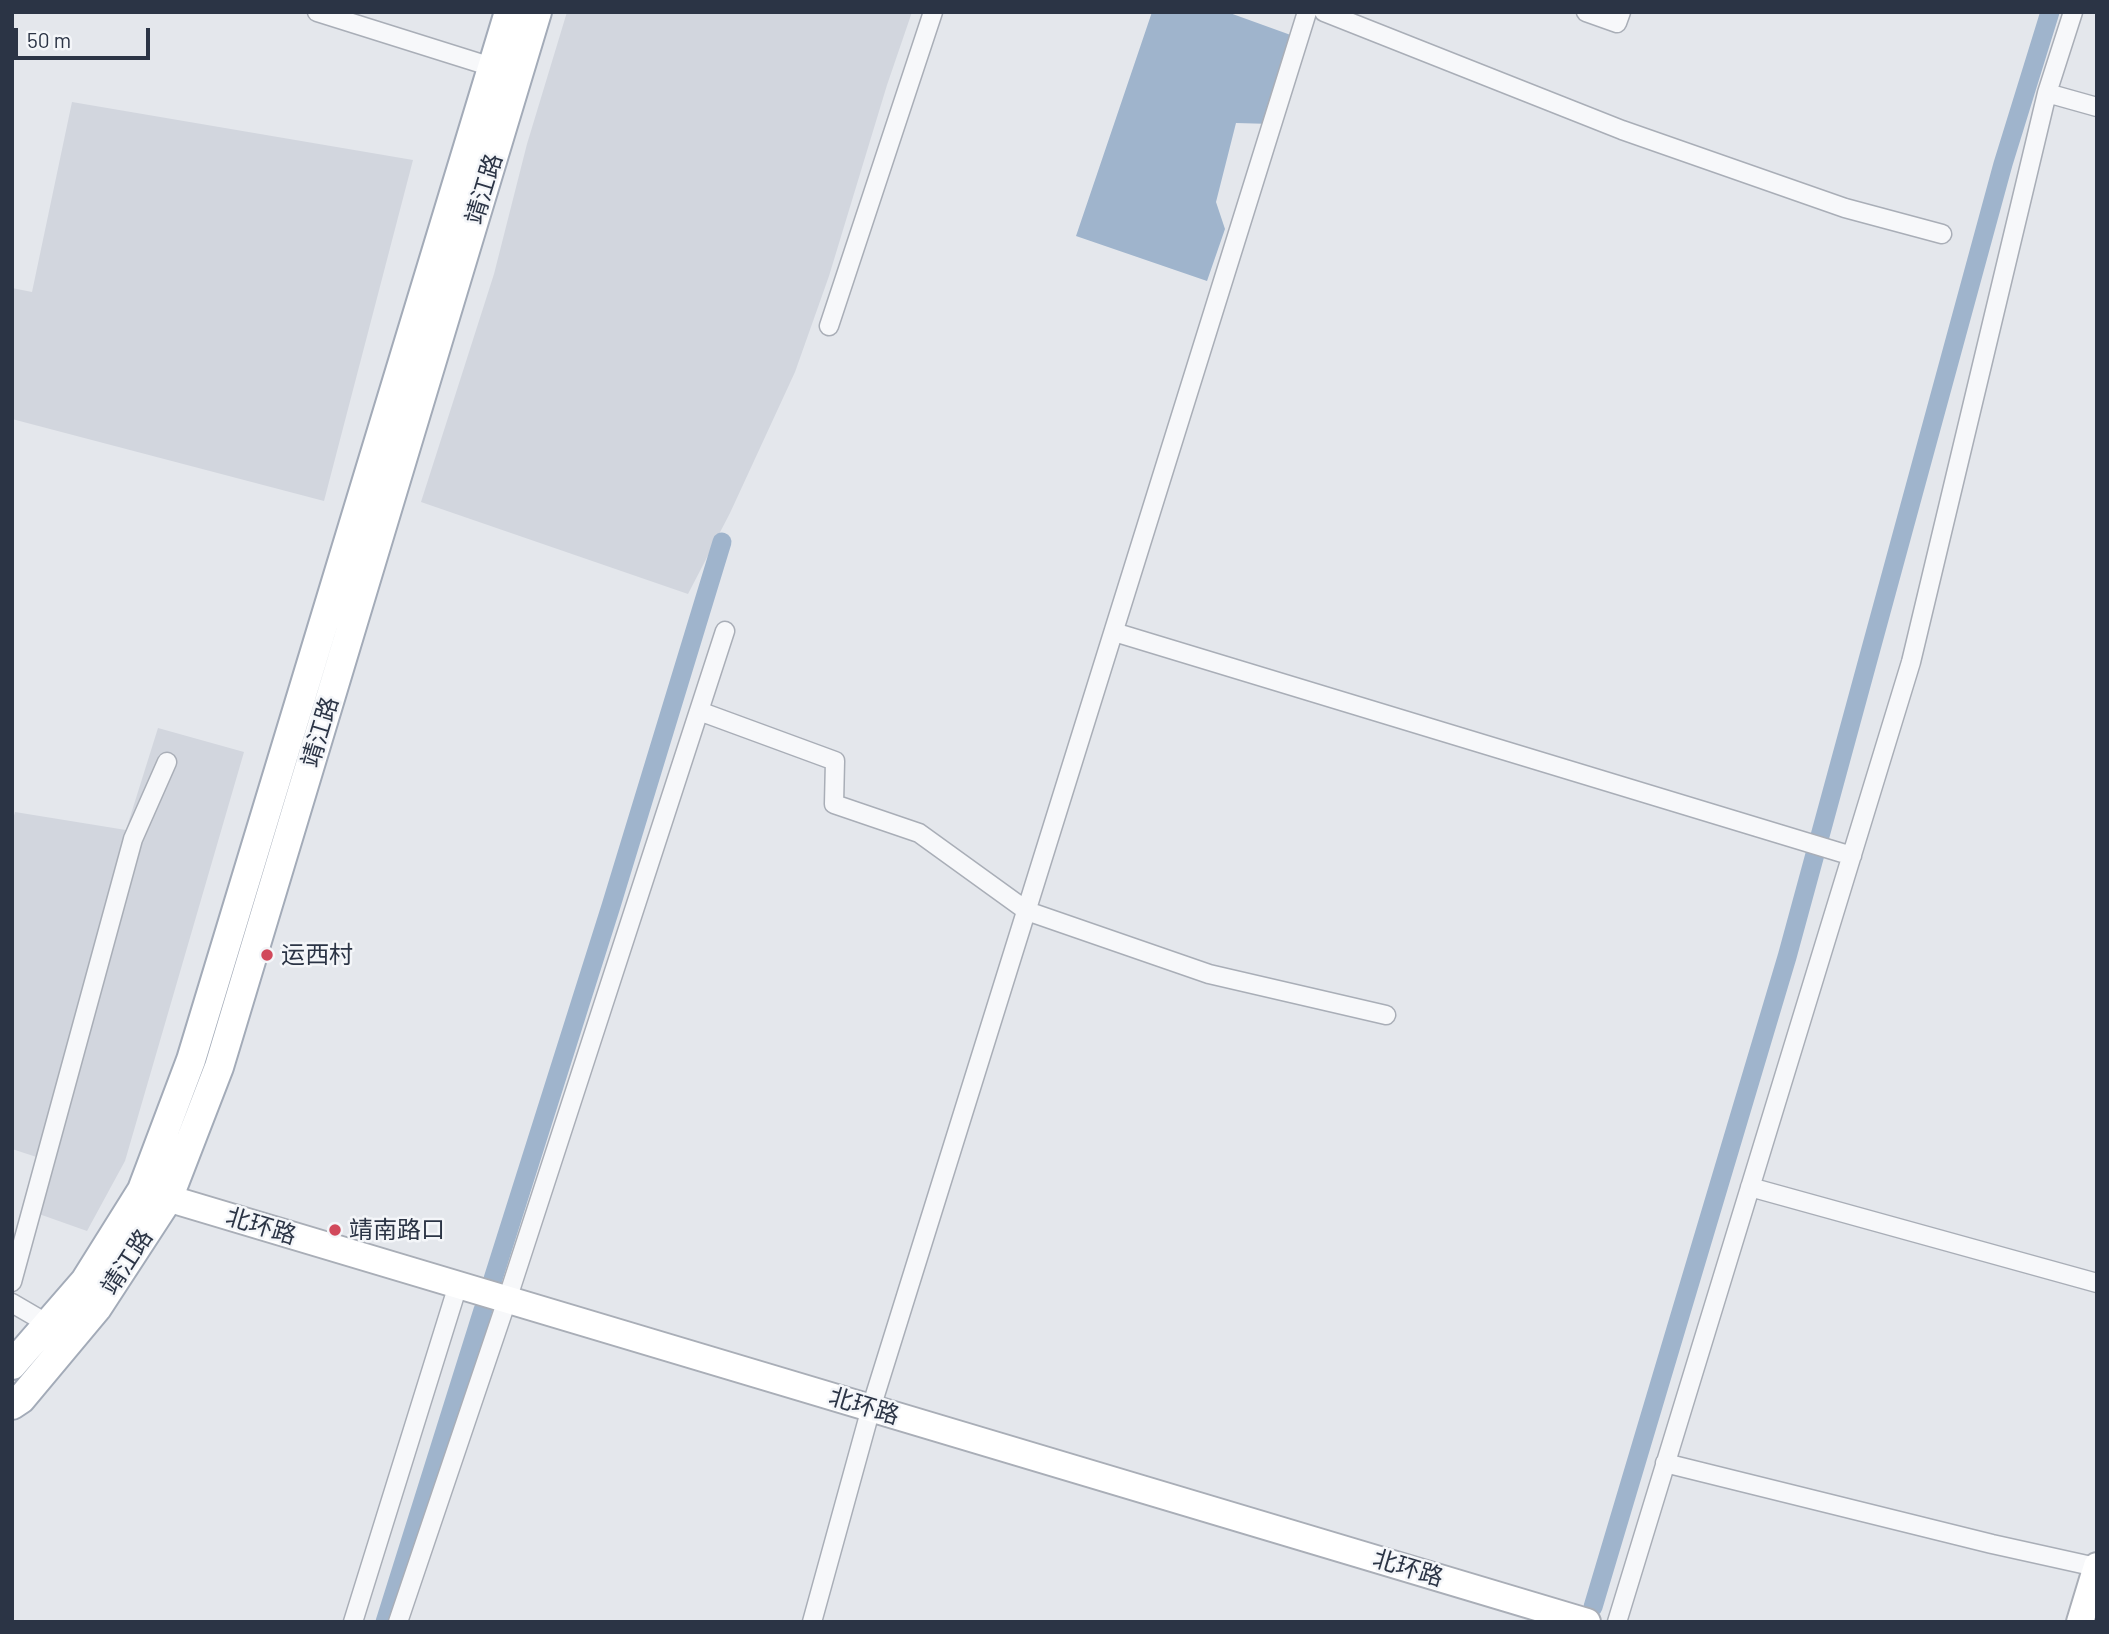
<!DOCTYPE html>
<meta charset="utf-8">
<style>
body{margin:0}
#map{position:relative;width:2109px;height:1634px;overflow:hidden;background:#e4e7ec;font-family:Barlow,sans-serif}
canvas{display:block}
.frame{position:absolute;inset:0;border:14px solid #2b3445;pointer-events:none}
.scale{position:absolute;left:14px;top:28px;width:136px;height:32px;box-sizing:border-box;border:4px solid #2b3445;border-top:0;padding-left:9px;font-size:21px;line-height:24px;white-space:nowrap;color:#2b3445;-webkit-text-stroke:5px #f4f6f9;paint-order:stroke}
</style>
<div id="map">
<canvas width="2109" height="1634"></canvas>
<div class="frame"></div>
<div class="scale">50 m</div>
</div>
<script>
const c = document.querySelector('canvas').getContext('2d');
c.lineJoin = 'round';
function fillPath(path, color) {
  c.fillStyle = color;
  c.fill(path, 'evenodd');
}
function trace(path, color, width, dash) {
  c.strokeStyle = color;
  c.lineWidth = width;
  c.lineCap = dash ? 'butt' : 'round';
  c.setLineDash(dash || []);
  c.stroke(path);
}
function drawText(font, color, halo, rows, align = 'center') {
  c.font = font + ' Barlow,"Noto Sans SC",sans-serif';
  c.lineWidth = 5;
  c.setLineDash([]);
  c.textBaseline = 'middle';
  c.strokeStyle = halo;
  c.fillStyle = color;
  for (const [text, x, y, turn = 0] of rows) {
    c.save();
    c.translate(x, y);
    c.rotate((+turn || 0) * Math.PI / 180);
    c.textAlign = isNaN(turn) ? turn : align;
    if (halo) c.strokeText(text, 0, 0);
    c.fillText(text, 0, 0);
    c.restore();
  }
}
fillPath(new Path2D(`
 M567,12h345l-25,73 -58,191 -34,96 -65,141 -42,81 -267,-92 73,-228 33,-130z
 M72,102l341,58 -89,341 -312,-82v-131l20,4z
 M158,728l86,24 -119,409 -38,70 -48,-17 16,-51 -43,-14v-326l3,-11 111,18z`), '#d2d6de');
fillPath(new Path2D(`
 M1152,12h75l72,26 -27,86 -36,-1 -20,79 9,27 -18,52 -131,-45z`), '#9fb4cc');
trace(new Path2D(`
 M493,1279l118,-373 111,-364
 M1593,1607l194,-650 216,-793 47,-152
 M385,1622l98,-312`), '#9fb4cc', 19);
const street = new Path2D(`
 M317,12l175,55
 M1324,12l298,118 223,78 97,26
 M1586,12l31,11 4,-11
 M2047,93l50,14
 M829,326l104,-314
 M1114,632l738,224
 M699,711l136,50 -1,43 85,29 108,78 182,63 177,41
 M1750,1187l347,96
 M12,1282l121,-443 34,-77
 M12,1303l36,21
 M1665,1463l327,81 104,23
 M353,1622l105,-337
 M398,1622l109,-322 218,-669
 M812,1622l59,-214 436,-1396
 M1617,1622l294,-960 136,-569 26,-81`);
const secondary = new Path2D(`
 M147,1192l1440,430
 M2080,1622l17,-56`);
const primary = new Path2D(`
 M12,1365l73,-84 57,-91 49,-130 318,-1048
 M12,1405l9,-6 76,-91 71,-109 51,-132 318,-1055`);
trace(street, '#a9aeb7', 21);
trace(secondary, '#a9aeb7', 30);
trace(primary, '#a3abb8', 32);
trace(street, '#f7f8fa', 18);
trace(secondary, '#fff', 26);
trace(primary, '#fff', 28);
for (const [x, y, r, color] of [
 [267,955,7,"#d1495b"],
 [335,1230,7,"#d1495b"]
]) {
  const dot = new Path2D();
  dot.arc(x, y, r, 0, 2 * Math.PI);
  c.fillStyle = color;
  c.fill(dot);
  trace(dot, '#f4f6f9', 2.5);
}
drawText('24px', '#2b3445', '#f4f6f9', [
 ["靖江路",484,189,-73],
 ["靖江路",320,732,-73],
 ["北环路",261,1226,17],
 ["靖江路",127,1262,-57],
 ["北环路",864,1406,17],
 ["北环路",1408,1568,17]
]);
drawText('24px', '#2b3445', '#f4f6f9', [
 ["运西村",281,955],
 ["靖南路口",349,1230]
], 'left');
</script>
